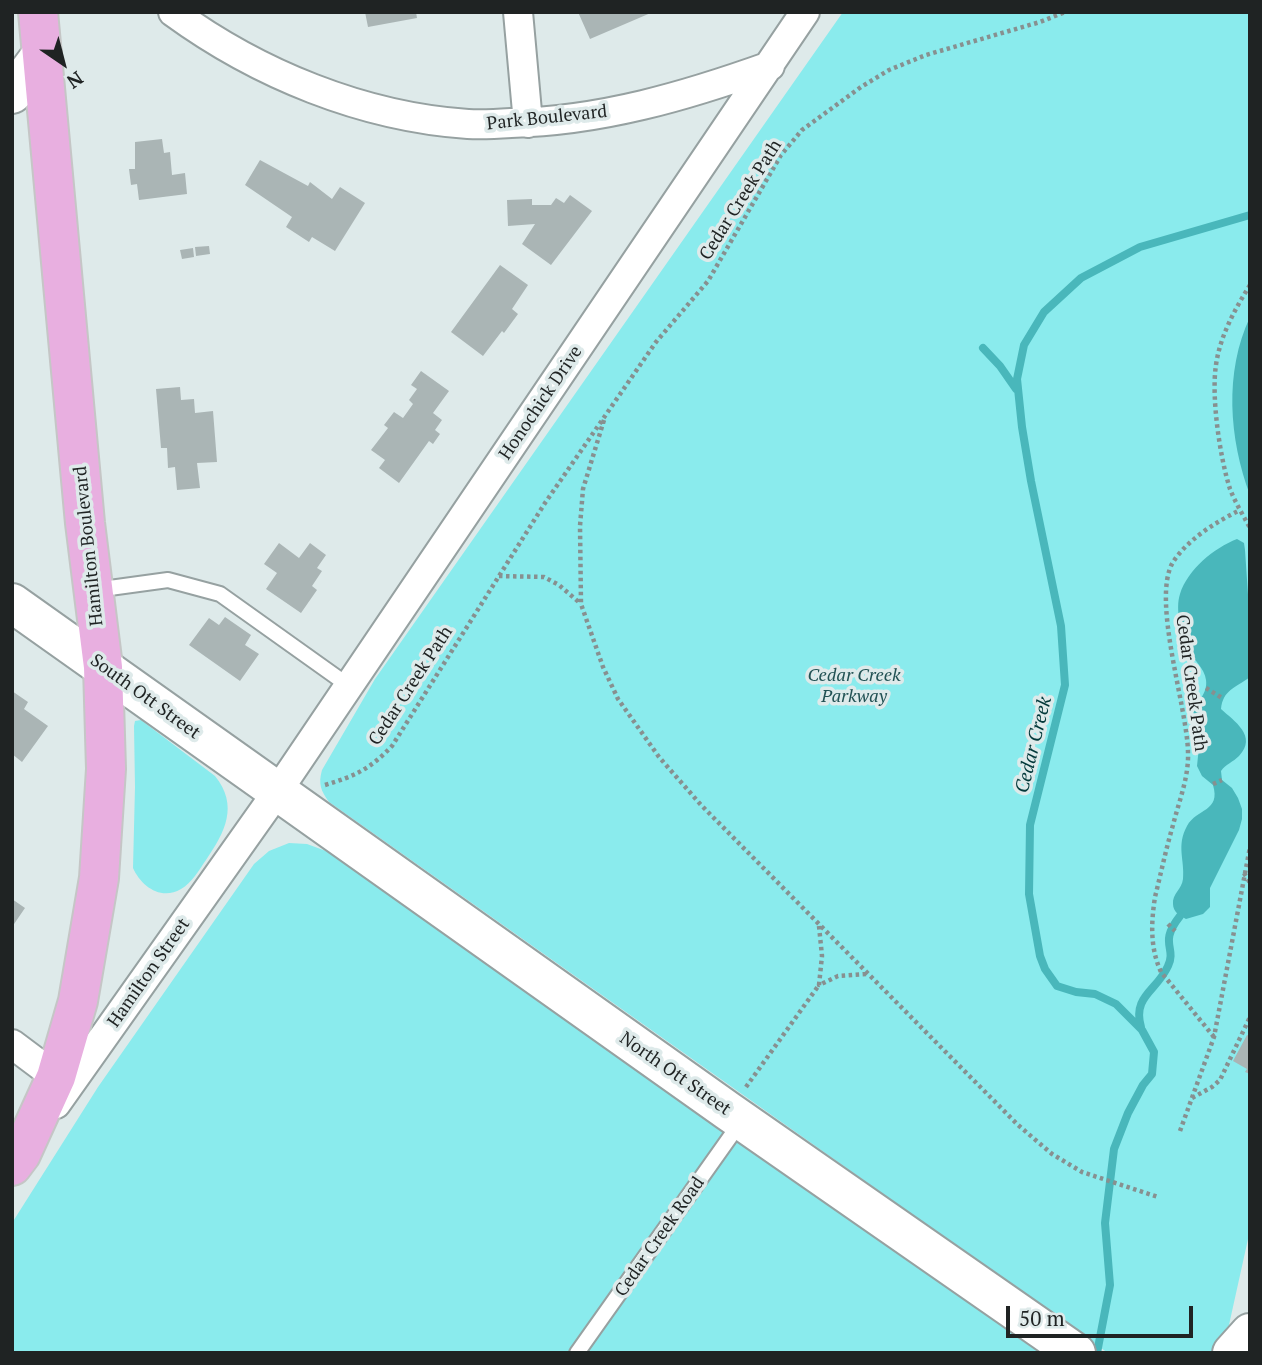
<!DOCTYPE html>
<style>
body{margin:0}
#map{position:relative;width:1262px;height:1365px;overflow:hidden;background:#deeaea;font-family:"PT Serif",serif}
canvas{display:block}
.frame{position:absolute;inset:0;border:14px solid #1f2323;pointer-events:none}
.north{position:absolute;left:28px;top:28px;width:70px;height:70px;-webkit-text-stroke:5px #deeaea;paint-order:stroke;rotate:145deg;font-size:19px;font-weight:700;line-height:28px;text-align:center;color:#1f2323}
.north::after{content:'';display:block;margin:auto;width:24px;height:32px;background:#1f2323;clip-path:polygon(50% 0,100% 100%,50% 72%,0 100%)}
.scale{position:absolute;left:1006px;top:1306px;width:187px;height:32px;box-sizing:border-box;border:4px solid #1f2323;border-top:0;padding-left:9px;font-size:21px;line-height:24px;white-space:nowrap;color:#1f2323;-webkit-text-stroke:5px #deeaea;paint-order:stroke}
</style>
<div id="map">
<canvas width="1262" height="1365"></canvas>
<div class="frame"></div>
<div class="north">N</div>
<div class="scale">50 m</div>
</div>
<script>
const c = document.querySelector('canvas').getContext('2d');
c.lineJoin = 'round';
function fillPath(path, color) {
  c.fillStyle = color;
  c.fill(path, 'evenodd');
}
function trace(path, color, width, dash) {
  c.strokeStyle = color;
  c.lineWidth = width;
  c.lineCap = dash ? 'butt' : 'round';
  c.setLineDash(dash || []);
  c.stroke(path);
}
function drawText(font, color, halo, rows, align = 'center') {
  c.font = font + ' "PT Serif",serif';
  c.lineWidth = 7;
  c.setLineDash([]);
  c.textBaseline = 'middle';
  c.strokeStyle = halo;
  c.fillStyle = color;
  for (const [text, x, y, turn = 0] of rows) {
    c.save();
    c.translate(x, y);
    c.rotate((+turn || 0) * Math.PI / 180);
    c.textAlign = isNaN(turn) ? turn : align;
    if (halo) c.strokeText(text, 0, 0);
    c.fillText(text, 0, 0);
    c.restore();
  }
}
fillPath(new Path2D(`
 M843,12h407v1218l-25,113 -6,10h-111l-779,-551c-8,-11 -11,-18 -7,-32l53,-91z
 M141,720l74,56c24,30 10,56 -9,84 -7,10 -14,23 -25,29 -20,12 -40,-3 -48,-21l2,-81 -1,-61 1,-5z
 M289,843l18,1 19,7 714,502h-1028v-130l86,-136 156,-223 15,-13z`), '#8aebed');
fillPath(new Path2D(`
 M1250,317v178c-21,-56 -26,-123 0,-178z
 M1237,539l7,4 1,7 5,74v53c-15,11 -27,13 -29,32 13,12 37,27 18,47 -6,6 -13,8 -18,15l1,9 10,8 6,10 4,11v10l-3,11 -29,58v19l-7,7 -17,5c-6,-3 -13,-7 -13,-15 -1,-10 9,-15 10,-25 2,-19 -7,-33 4,-53 10,-18 34,-14 26,-41l-11,-9 -5,-10 3,-29 -7,-22c3,-13 15,-21 13,-35 -1,-12 -14,-21 -19,-33 -6,-14 -12,-38 -7,-53 8,-25 34,-46 57,-55z`), '#49b7bb');
trace(new Path2D(`
 M983,348l17,18 16,23
 M1141,1027c-9,-31 16,-36 27,-61 9,-19 -10,-22 12,-50
 M1097,1353l13,-68 -5,-62 9,-74 14,-36 15,-28 9,-11 2,-22 -12,-22 -26,-26 -21,-10 -19,-2 -19,-6 -12,-17 -5,-13 -11,-62 1,-69 35,-140 -4,-59 -30,-145 -9,-54 -5,-48 7,-34 20,-33 37,-34 59,-31 110,-32`), '#49b7bb', 8);
fillPath(new Path2D(`
 M365,12h51l1,6 -49,9z
 M578,12h75l-63,27z
 M162,139l2,14 6,-1 2,23 13,-2 2,21 -48,6 -2,-16 -6,1 -2,-16h6v-27z
 M260,160l48,26 2,-4 22,17 8,-12 25,16 -30,48 -23,-14 -3,5 -23,-15 6,-10 -47,-32z
 M570,195l22,16 -41,54 -29,-21 13,-20 -27,2 -1,-26 25,-1v6h19l5,-7 8,5z
 M209,246l1,8 -14,2 -1,-9z
 M193,248l1,9 -12,2 -2,-9z
 M500,265l28,20 -16,24 6,5 -14,19 -2,-2 -19,25 -32,-24z
 M421,371l28,20 -16,22 9,7 -7,10 5,4 -7,10 -4,-3 -30,42 -20,-15 6,-8 -14,-10 17,-22 -4,-3 10,-13 9,6 10,-14 -4,-4 8,-11 -6,-4z
 M180,387l1,13 13,-1 1,14 18,-2 4,51 -20,1 3,25 -23,2 -2,-23 -7,1 -1,-20h-6l-5,-59z
 M279,543l20,15 11,-15 16,12 -9,13 5,3 -10,15 5,4 -16,23 -35,-24 11,-16 -13,-9z
 M225,617l26,18 -6,10 14,9 -19,27 -51,-36 20,-27 10,7z
 M12,691l16,11 -4,7 24,17 -26,36 -10,-8z
 M12,899l13,9 -13,19z
 M1247,1035l3,1v38l-5,-2 2,-3 -14,-8z`), '#aab5b5');
const lane = new Path2D(`
 M95,590l73,-10 52,14 129,92
 M577,1353l163,-230`);
const street = new Path2D(`
 M173,12c85,62 190,105 295,112 14,1 29,0 43,-1 90,-2 175,-27 259,-57
 M518,12l10,111
 M12,1044l44,33
 M56,1104l221,-312 528,-780`);
const secondary = new Path2D(`
 M12,94l30,-40
 M12,603l716,508 348,242
 M1232,1353l18,-20`);
const primary = new Path2D(`
 M12,1166l9,-12 35,-77 22,-76 21,-123 7,-109 -3,-102 -18,-144 -47,-511`);
trace(lane, '#96a1a1', 18);
trace(street, '#96a1a1', 32);
trace(secondary, '#96a1a1', 42);
trace(primary, '#c5c6c6', 42);
trace(new Path2D(`
 M1250,285c-15,24 -30,51 -34,80 -5,32 4,93 14,124 5,13 13,26 20,39
 M604,420l-21,69 -3,37 1,78 22,63 15,32 41,58 42,48 317,320 34,29 30,18 76,25
 M499,576l45,1 15,8 22,19
 M1206,688l16,10
 M1213,784l9,-4
 M325,785c30,-9 45,-16 67,-39l153,-243 111,-161 52,-61 73,-126 21,-25 59,-43 28,-17 37,-15 114,-33 25,-10
 M1244,873l6,10
 M1168,924l7,7
 M819,926l3,30 -3,29 19,-9 29,-2
 M1214,1037l-53,-65c-11,-24 -10,-49 -6,-75 6,-24 11,-48 18,-72 6,-24 16,-48 15,-73 -1,-46 -37,-153 -15,-190 15,-23 43,-40 67,-52
 M746,1087l73,-102
 M1192,1098l20,-11 8,-7 30,-63
 M1180,1131l34,-94 36,-190`), '#879090', 4.5, [3.5, 3.5]);
trace(lane, '#fff', 14);
trace(street, '#fff', 28);
trace(secondary, '#fff', 38);
trace(primary, '#e8afe0', 38);
drawText('18px', '#1f2323', '#deeaea', [
 ["Park Boulevard",547,118,-6],
 ["Cedar Creek Path",741,200,-58],
 ["Honochick Drive",541,403,-56],
 ["Hamilton Boulevard",89,546,-96],
 ["Cedar Creek Path",1191,683,82],
 ["Cedar Creek Path",411,686,-57],
 ["South Ott Street",145,697,36],
 ["Hamilton Street",149,973,-55],
 ["North Ott Street",675,1074,35],
 ["Cedar Creek Road",660,1237,-55]
]);
drawText('italic 18px', '#225254', '#deeaea', [
 ["Cedar Creek",854,676],
 ["Parkway",854,697]
]);
drawText('italic 19px', '#03393a', '#deeaea', [
 ["Cedar Creek",1034,745,-76]
]);
</script>
